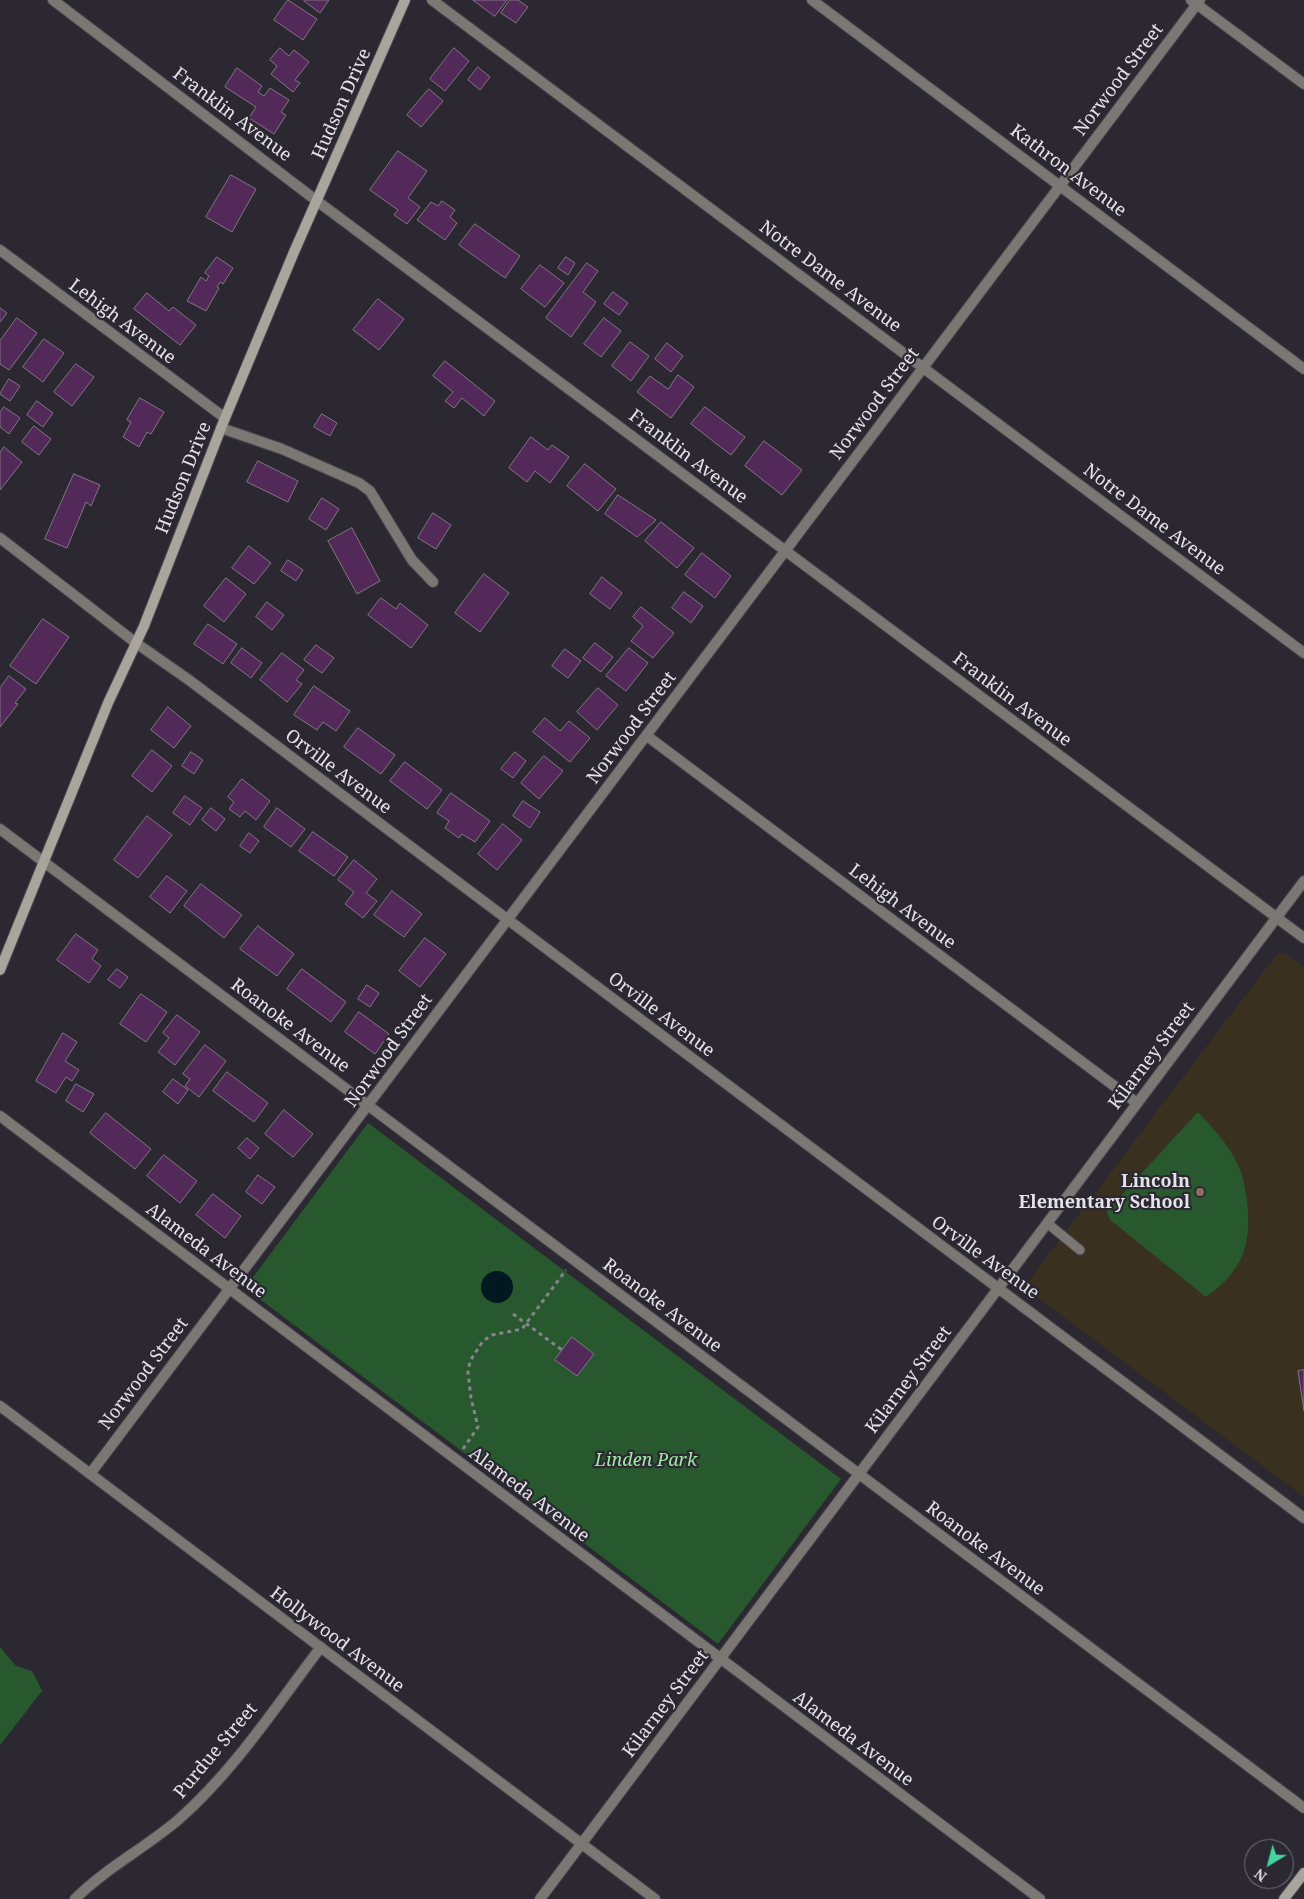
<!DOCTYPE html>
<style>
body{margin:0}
#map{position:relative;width:1304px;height:1899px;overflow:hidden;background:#2b2832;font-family:"Noto Serif",serif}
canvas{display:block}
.north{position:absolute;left:1244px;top:1839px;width:50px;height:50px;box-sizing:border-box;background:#2b2832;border:1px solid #75737c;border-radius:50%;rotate:217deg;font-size:14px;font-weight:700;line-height:20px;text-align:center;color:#e4e3ea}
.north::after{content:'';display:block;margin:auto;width:18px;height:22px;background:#44d4a0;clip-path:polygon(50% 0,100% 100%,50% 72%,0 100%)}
</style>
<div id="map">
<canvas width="1304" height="1899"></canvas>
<div class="north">N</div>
</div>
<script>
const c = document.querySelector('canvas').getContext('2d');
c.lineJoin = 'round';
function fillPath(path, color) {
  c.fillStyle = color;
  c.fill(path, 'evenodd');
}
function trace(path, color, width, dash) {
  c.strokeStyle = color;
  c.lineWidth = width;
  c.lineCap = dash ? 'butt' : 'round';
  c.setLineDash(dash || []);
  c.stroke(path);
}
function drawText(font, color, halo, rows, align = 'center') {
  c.font = font + ' "Noto Serif",serif';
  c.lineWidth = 4.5;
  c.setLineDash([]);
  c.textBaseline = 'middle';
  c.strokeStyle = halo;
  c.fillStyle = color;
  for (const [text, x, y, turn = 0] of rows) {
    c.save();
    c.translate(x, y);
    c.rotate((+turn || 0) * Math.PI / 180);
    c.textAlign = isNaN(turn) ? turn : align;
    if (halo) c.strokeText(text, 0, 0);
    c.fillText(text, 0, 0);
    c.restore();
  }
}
fillPath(new Path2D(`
 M1280,953l8,2 16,13v529l-271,-203 -6,-8 6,-11 163,-215 78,-102z`), '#393020');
fillPath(new Path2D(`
 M1198,1112c14,15 29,31 38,49 7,13 9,25 11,40 5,43 -4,70 -41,96l-97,-78 -2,-8z
 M368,1123l473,356 -123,165 -473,-356z
 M0,1647l16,19 16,5 10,20 -42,54z`), '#28592e');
fillPath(new Path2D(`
 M481 1287a16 16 0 1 1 32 0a16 16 0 1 1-32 0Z`), '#001920');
const building = new Path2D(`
 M288,0l29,19 -14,21 -29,-20z
 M305,0h24l-9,13 -16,-12z
 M473,0h34l-12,16z
 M510,0h8l10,7 -12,16 -15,-10z
 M280,48l9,8 5,-6 15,12 -14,18 5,3 -7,9 -22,-18 6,-8 -7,-6z
 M454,48l15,13 -24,30 -15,-12z
 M478,67l12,10 -10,13 -12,-10z
 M237,68l25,18 -4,6 6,4 6,-8 19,12 -8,12 5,3 -12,19 -25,-16 7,-11 -31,-20z
 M429,89l14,12 -22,26 -14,-12z
 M398,151l29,20 -19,27 12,9 -13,17 -13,-9 4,-5 -28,-20z
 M231,175l25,14 -24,43 -26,-15z
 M442,201l13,9 -5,7 7,6 -12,17 -28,-20 14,-18 7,4z
 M475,224l45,32 -15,22 -46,-33z
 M217,257l16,11 -10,16 -3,-2 -3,5 2,1 -13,23 -19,-10 14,-24 5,4 3,-5 -4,-3z
 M566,257l9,6 -7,12 -10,-7z
 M587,263l11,8 -15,21 13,10 -25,35 -25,-19z
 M540,265l24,18 -19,24 -24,-18z
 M613,292l15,11 -9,12 -15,-11z
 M147,293l22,18 4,-4 23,18 -16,20 -46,-36z
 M378,299l26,20 -25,31 -26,-20z
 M0,308l7,5 -7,9z
 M17,318l20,15 -28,37 -9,-6v-23z
 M604,318l17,13 -20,26 -17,-13z
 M44,339l20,14 -21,29 -20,-15z
 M630,342l19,14 -18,25 -19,-15z
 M667,343l16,13 -12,16 -16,-13z
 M445,361l50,40 -11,15 -22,-18 -8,10 -9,-7 8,-9 -20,-16z
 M76,364l18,13 -22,29 -18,-14z
 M678,375l16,12 -23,31 -34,-26 13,-16 18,13z
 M9,379l11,7 -10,15 -10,-7z
 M140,398l24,14 -13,22 -4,-2 -8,15 -16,-10 8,-15 -4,-2z
 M37,401l16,12 -10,14 -16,-12z
 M4,407l16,11 -11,16 -9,-7v-14z
 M705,407l40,30 -14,18 -40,-31z
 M322,414l15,9 -7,13 -16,-9z
 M34,426l17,13 -12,16 -17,-13z
 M531,437l17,13 4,-5 17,12 -19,26 -15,-12 -8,11 -18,-14z
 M764,441l38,29 -20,25 -37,-29z
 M4,447l18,15 -22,28v-37z
 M258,461l40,20 -10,21 -41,-20z
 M585,464l31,25 -18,22 -31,-25z
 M74,474l26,11 -9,21 -5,-4 -19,46 -22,-9z
 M618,495l38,25 -19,17 -32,-23z
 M322,498l17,11 -13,21 -17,-11z
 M433,513l18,12 -15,24 -18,-11z
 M661,522l33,26 -17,20 -32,-27z
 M352,528l28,53 -23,13 -29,-53z
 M249,546l22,17 -17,21 -22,-16z
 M702,553l29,23 -16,22 -30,-23z
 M288,560l15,10 -7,11 -15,-10z
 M484,574l25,19 -29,39 -25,-19z
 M602,577l20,16 -12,16 -20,-15z
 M226,578l20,16 -22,28 -20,-16z
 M684,592l19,14 -12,17 -19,-15z
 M381,598l15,11 4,-6 28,22 -17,23 -43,-33z
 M267,602l17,13 -12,15 -16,-13z
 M641,607l33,26 -21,25 -22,-17 12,-15 -10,-9z
 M43,619l26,18 -33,47 -26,-18z
 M208,624l29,20 -14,20 -29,-20z
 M595,643l18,14 -12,15 -18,-14z
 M316,645l18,13 -12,15 -18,-13z
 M242,648l20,15 -11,15 -20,-15z
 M629,648l19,15 -22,28 -20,-15z
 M565,649l16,12 -13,17 -16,-12z
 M282,653l22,17 -8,10 6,4 -15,18 -27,-22z
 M9,676l17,13 -11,14 3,1 -18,23v-39z
 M314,686l36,25 -14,20 -13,-9 -6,8 -23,-15z
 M598,688l20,17 -21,25 -20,-18z
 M168,707l23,19 -17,22 -23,-18z
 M545,718l15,13 9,-10 21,17 -20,24 -37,-30z
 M358,728l37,27 -14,19 -37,-27z
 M152,750l20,16 -20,26 -20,-16z
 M191,752l12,8 -9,14 -12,-8z
 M515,752l11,9 -13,17 -12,-9z
 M544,756l19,15 -24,28 -18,-16z
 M405,762l37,28 -15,19 -37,-28z
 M242,779l28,22 -14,19 -11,-9 -5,6 -11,-8 5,-7 -6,-5z
 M451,793l39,28 -15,21 -13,-8 -3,4 -14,-10 4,-7 -12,-8z
 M185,796l17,12 -12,17 -17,-12z
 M523,801l17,11 -10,16 -17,-12z
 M211,808l14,11 -9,12 -14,-11z
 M277,808l28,21 -14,18 -27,-20z
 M147,816l25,19 -34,43 -24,-18z
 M503,824l19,16 -25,30 -19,-16z
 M313,832l35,25 -14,19 -35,-25z
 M249,833l10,8 -9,12 -10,-7z
 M354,860l23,19 -11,14 11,8 -14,17 -18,-14 9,-12 -16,-12z
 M167,876l20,15 -17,22 -20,-16z
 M201,884l41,31 -18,23 -40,-32z
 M392,891l30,23 -18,23 -30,-22z
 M258,926l36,28 -17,22 -37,-27z
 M76,934l22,16 -6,9 9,7 -12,17 -32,-23z
 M425,938l21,16 -26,33 -21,-16z
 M117,969l11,8 -8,11 -12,-8z
 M302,969l44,33 -15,20 -44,-33z
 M367,985l12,8 -9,14 -12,-8z
 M141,994l26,18 -21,30 -26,-18z
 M359,1012l30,22 -14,20 -30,-22z
 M177,1015l23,17 -25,33 -17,-13 11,-14 -6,-5z
 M63,1033l14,9 -12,19 14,9 -7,11 -6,-4 -10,16 -20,-12z
 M205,1045l21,16 -27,36 -14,-11 5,-7 -7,-5z
 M227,1072l41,31 -14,19 -41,-31z
 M173,1079l15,11 -10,14 -15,-12z
 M76,1084l18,10 -11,18 -17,-11z
 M284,1110l29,24 -20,23 -28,-23z
 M106,1113l45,36 -16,20 -45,-36z
 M247,1138l12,10 -9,11 -12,-11z
 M164,1155l33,26 -17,22 -33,-27z
 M258,1175l17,12 -13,17 -16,-12z
 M213,1194l28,22 -16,22 -29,-23z
 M572,1337l22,17 -17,22 -22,-16z
 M1304,1370v41l-6,-40z`);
fillPath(building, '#522959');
trace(building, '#807781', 1);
const lane = new Path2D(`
 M1047,1223l33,27`);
const street = new Path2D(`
 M53,0l264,201 987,737
 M432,0l872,653
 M812,0l492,369
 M1191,0l113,84
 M0,250l225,168
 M221,428l61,21 77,34 11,8 42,69 21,22
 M0,538l136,105 53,37 1115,838
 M647,736l490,367
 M0,829l1304,979
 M0,1116l1040,783
 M0,1406l655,493
 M90,1474l1110,-1474
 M75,1899c31,-31 70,-51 103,-79 56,-49 98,-114 143,-173
 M540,1899l764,-1018`);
const secondary = new Path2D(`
 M0,970l108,-267 36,-77 81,-208 69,-166 111,-252
 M1284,1899l20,-26`);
trace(lane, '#49464f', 11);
trace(street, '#49464f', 12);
trace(secondary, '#49464f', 12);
trace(new Path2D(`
 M513,1314l49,36
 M463,1449l15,-22 -7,-29 -3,-26 2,-11 13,-20 9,-6 30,-6 44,-59`), '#86848d', 3, [4, 4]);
trace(lane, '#7b7873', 9);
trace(street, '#7b7873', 10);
trace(secondary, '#a9a49c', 10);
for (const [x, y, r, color] of [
 [1200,1192,5,"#8d6e63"]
]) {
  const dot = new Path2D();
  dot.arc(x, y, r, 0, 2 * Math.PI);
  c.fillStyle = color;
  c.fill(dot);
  trace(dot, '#2b2832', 2);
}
drawText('18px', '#e4e3ea', '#2b2832', [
 ["Norwood Street",1119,80,-53],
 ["Hudson Drive",342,104,-66],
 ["Franklin Avenue",232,115,37],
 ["Kathron Avenue",1068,171,37],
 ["Notre Dame Avenue",830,277,37],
 ["Lehigh Avenue",122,322,37],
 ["Norwood Street",875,404,-53],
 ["Franklin Avenue",688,457,37],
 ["Hudson Drive",184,478,-68],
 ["Notre Dame Avenue",1154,520,37],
 ["Franklin Avenue",1012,700,37],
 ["Norwood Street",632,728,-53],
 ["Orville Avenue",338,772,37],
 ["Lehigh Avenue",902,907,37],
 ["Orville Avenue",661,1015,37],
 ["Roanoke Avenue",290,1026,37],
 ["Norwood Street",389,1051,-54],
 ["Kilarney Street",1152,1056,-53],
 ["Alameda Avenue",206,1251,37],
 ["Orville Avenue",985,1258,36],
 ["Roanoke Avenue",662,1306,37],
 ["Norwood Street",144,1374,-53],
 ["Kilarney Street",909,1380,-53],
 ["Alameda Avenue",529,1495,37],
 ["Roanoke Avenue",985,1549,37],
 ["Hollywood Avenue",337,1640,37],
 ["Kilarney Street",666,1704,-53],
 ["Alameda Avenue",853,1739,37],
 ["Purdue Street",216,1751,-50]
]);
drawText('bold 18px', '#e4e3ea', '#2b2832', [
 ["Lincoln",1190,1182],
 ["Elementary School",1190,1203]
], 'right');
drawText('italic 18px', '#9deba3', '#2b2832', [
 ["Linden Park",646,1461]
]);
</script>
